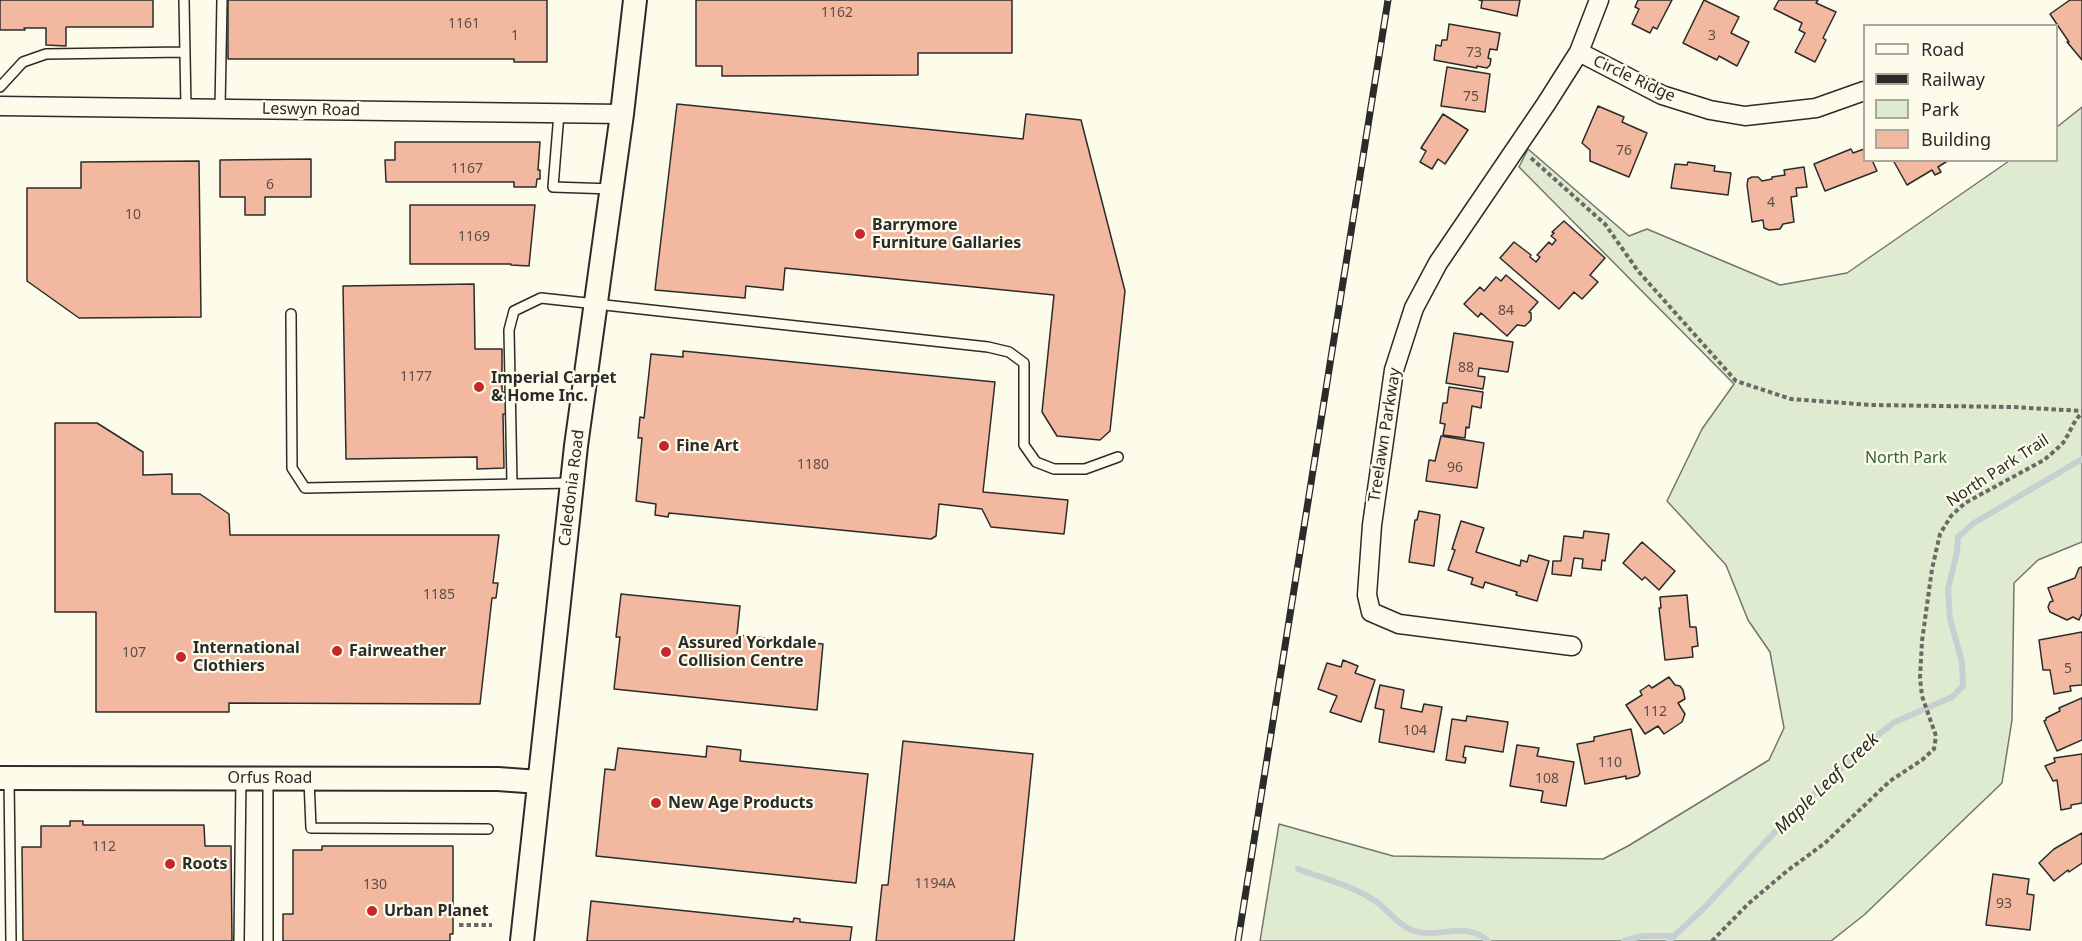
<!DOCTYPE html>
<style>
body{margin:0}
#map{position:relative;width:2082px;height:941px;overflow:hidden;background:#fdfbea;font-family:"Noto Sans",sans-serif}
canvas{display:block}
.legend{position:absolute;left:1863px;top:24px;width:195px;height:138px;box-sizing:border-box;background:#fdfbea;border:2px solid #a9a89e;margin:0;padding:8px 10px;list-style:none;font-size:18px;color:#2b2b2b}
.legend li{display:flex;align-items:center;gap:12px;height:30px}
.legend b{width:30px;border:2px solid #a9a89e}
</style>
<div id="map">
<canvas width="2082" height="941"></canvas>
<ul class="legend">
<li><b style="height:8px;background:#fdfbea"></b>Road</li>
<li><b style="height:8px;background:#2b2b2b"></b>Railway</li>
<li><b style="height:16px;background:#deebd1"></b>Park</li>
<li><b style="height:16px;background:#f2b8a0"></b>Building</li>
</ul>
</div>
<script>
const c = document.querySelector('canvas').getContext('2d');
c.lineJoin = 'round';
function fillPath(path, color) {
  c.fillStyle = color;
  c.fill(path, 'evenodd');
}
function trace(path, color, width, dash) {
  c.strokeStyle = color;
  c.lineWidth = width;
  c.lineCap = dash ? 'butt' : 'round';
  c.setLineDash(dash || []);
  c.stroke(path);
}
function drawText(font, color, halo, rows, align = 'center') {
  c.font = font + ' "Noto Sans",sans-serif';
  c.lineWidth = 4.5;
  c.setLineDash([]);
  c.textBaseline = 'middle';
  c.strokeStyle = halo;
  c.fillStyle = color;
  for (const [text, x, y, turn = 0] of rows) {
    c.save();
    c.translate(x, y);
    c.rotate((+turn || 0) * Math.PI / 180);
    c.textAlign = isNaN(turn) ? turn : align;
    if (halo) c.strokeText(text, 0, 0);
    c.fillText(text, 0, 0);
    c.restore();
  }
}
const green = new Path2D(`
 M2082,107v435l-44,18 -24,23 -2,137 -10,63 -138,132 -33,26h-571l19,-117 114,32 210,3 25,-13 141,-86 15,-32 -14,-76 -22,-32 -22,-55 -59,-64 35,-72 32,-45 -215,-217 9,-18 101,87 18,-7 133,56 67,-12 162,-112 47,-1 1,-33z`);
fillPath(green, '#deebd1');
trace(green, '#74746e', 1.5);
trace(new Path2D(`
 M1298,869c26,10 57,17 80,34 12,9 21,23 36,28 26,8 51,-11 74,10
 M1624,941l18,-5h31
 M1669,941l36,-34 67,-72 96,-93 27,-20 57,-25 11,-11 -1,-24 -12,-43 -2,-30 9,-37 1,-15 16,-14 108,-64`), '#c7d0d0', 6);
const building = new Path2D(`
 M0,0h153v27h-87v19l-20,-1v-17h-22l1,2h-25z
 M228,0h319v62h-33v-3h-286z
 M696,0h316v53h-94v22l-196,1v-10h-26z
 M1479,0h41l-3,16 -36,-8 1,-7z
 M1638,0h34l-15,29 -4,-2 -3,6 -18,-9 7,-15 -4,-2z
 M1704,0l35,17 -8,16 18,9 -12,24 -18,-10 -2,4 -34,-17z
 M1779,0h39l-2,3 20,9 -13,26 3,2 -11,22 -20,-10 10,-19 -6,-3 3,-7 -28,-14z
 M2070,0h12v60l-15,-18h2l-19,-28z
 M1449,24l51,9 -3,17 -7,-1 -2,9 3,1 -1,6 -3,3 -10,-2v2l-43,-8 2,-15 5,1 1,-6h5z
 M1447,67l43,7 -5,38 -44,-6z
 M677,104l346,35 3,-25 55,6 44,171 -15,140 -10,9 -43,-4 -15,-24 12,-117 -269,-27 -2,22 -37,-4 -1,12 -90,-8z
 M1598,106l26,11 -2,5 25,11 -18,44 -39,-16v-11l-8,-7z
 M1443,114l25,16 -23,34 -7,-5 -6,10 -12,-7 6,-11 -5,-3z
 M395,142h145l-2,28h2v9h-3l-1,8h-22v-5h-128l-1,-22h10z
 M1851,149l2,4 11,-4v11h8l5,11 -52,20 -11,-27z
 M311,159v38h-46v18h-20v-18h-25v-37z
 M1893,160h56l-11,7 3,5 -6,3 -3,-5 -25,15z
 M199,161l2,156 -122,1 -52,-37v-93h54v-26z
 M1688,162l27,4 -1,5 17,2 -3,22 -57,-7 4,-24 12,1z
 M1804,167l3,20 -11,1 1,8 -6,1 3,25 -11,2 -3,5 -11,1 -5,-2 -1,-8 -11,2 -5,-37 1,-6 4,-2h6l4,4 10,-2v-2l13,-2 -1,-5z
 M410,205h125l-6,61 -18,-1v-1h-101z
 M1564,221l41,37 -15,17 8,7 -16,17 -8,-7 -15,17 -59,-51 14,-16 17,13 -1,2 6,5 4,-5 -3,-2 12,-13 3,3 4,-5 -5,-4 3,-3 -2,-1z
 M1506,275l32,27 -9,10 2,1v7l-6,6 -8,-1 -10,11 -26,-23 -3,4 -14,-13 16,-17 4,4 12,-14 5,4z
 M474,284l1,65h27v43h4v22h-3l1,54 -27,1v-12l-131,2 -3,-173z
 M1454,333l59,9 -5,30 -29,-4 -1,8 7,1 -2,12 -37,-6z
 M683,351l312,31 -12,110 85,8 -4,34 -73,-7 -9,-18 -43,-5 -3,32 -5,3 -262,-26 -1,4 -13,-2 1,-11 -20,-3 6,-63h-4l2,-21 4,1 7,-64 32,3z
 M1449,387l34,5 -2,16 -9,-2 -3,22 -3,-1 -1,11 -22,-3 2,-11 -5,-1 3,-20h4z
 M55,423h42l46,29v23l29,-1v20h28l29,20 1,21h269l-6,48h5l-2,15h-4l-12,106 -251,-1v9h-133v-100h-41z
 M1441,436l43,7 -7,45 -51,-7 3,-21 6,1z
 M1419,511l21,4 -6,51 -25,-4 6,-42h2z
 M1461,521l23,7 -8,24 44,14 1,-6 6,2 2,-7 20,6 -12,40 -21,-6 1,-3 -32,-10 -2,6 -12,-4 2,-6 -25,-8 7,-20 -3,-1z
 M1584,531l25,3 -4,27 -3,-1 -1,10 -19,-2 1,-9 -9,-1 -3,18 -19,-2 1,-13h8l3,-25 19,2z
 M1642,542l33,29 -16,19 -14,-13 -3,3 -19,-17z
 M2082,567v46l-3,7 -6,-3 -6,3 -17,-8 -2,-5 2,-5 3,-1 -5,-13 27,-10 4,-10z
 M621,594l119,12 -3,29 86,9 -6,66 -203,-21 6,-52h-4z
 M1687,595l3,32h6l2,19 -6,1 1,10 -28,3 -6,-52h2l-1,-11z
 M2082,632v53l-12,1 1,5 -17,3 -4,-24h-7l-4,-30z
 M1343,660l15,6 -3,7 20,7 -14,42 -31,-10 7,-16 -19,-7 9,-26 14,4z
 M1669,677l6,8 5,1 3,4 2,9 -7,4 7,11 -3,8 -18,12 -6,-8 -13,8 -19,-29 16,-10 -2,-4 9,-6 3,3z
 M1380,685l24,5 -3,18 21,4 2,-8 18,3 -8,45 -55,-10 5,-32 -9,-2z
 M2082,698v42l-25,11 -13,-30 2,-1v-2l14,-7 -1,-3z
 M1467,716l41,6 -5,30 -38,-6 -2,11 3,1 -1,5 -19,-3 6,-41 14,2z
 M1631,729l9,44 -2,3 -12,3v-3l-41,8 -8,-40 17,-3v-4z
 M903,741l130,13 -19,187h-138l6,-56h6z
 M1517,745l22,3 -2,8 37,6 -8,44 -25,-4 2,-11 -33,-5z
 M707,746l34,4 -1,11 128,13 -12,109 -260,-27 9,-87 10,1 3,-22 88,9z
 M2082,754v49l-11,2v3l-10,2 -4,-30 -4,1 -8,-15 10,-4 -1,-4z
 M70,821h13v4h121l1,21h26l1,95h-209l-1,-94h19v-21h29z
 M2082,833v30l-13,9 -1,-2 -14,11 -15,-18 15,-14z
 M322,846h131v88h-3v7h-167v-27h10v-64h29z
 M1993,874l36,5 -2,15 7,1 -4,35 -44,-5z
 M591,901l202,21 1,-4 6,1v3l52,5 -2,14h-263z`);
fillPath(building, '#f2b8a0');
trace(building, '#2b2b2b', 1.5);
const service = new Path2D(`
 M184,0l2,108
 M0,87l23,-25 23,-8 139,-2
 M220,109l2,-109
 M559,113l-6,74 59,2
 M291,314l1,154 13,20 267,-5
 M512,484l-3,-154 5,-19 27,-13 447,49 21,5 15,11v82l12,17 18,7h31l33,-12
 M9,778l2,163
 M268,780v161
 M309,780l2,48 177,1
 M239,941l2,-163`);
const minor = new Path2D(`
 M1579,52l83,43 48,15 35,6 71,-8 48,-17
 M0,106l622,8
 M1572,646l-173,-22 -28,-12 -4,-17 5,-70 22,-155 20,-62 24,-45 108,-159 33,-52 20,-52`);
const tertiary = new Path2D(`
 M0,778l498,1 41,3
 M522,941l54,-495 46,-332 13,-114`);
trace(service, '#2b2b2b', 12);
trace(minor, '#2b2b2b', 21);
trace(tertiary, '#2b2b2b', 26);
trace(new Path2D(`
 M1531,158l74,66 33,47 98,110 55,18 80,6 141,2 70,4
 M459,925h33
 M1712,941l36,-37 39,-33 38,-28 65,-62 32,-21 12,-11 2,-13 -14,-40 -2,-18 2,-37 10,-72 8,-35 11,-18 14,-13 79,-43c6,-5 13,-11 19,-17 7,-10 10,-22 19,-30`), '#6a6964', 4, [4.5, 3]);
trace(service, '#fdfbea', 9);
trace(minor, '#fdfbea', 18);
trace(tertiary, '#fdfbea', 22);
const rail = new Path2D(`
 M1238,941l150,-941`);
trace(rail, '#2b2b2b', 7);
trace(rail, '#fdfbea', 4.5, [14]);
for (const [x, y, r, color] of [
 [860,234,6,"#c62828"],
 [479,387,6,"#c62828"],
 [664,446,6,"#c62828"],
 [337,651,6,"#c62828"],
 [666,652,6,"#c62828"],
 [181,657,6,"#c62828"],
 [656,803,6,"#c62828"],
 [170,864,6,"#c62828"],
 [372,911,6,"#c62828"]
]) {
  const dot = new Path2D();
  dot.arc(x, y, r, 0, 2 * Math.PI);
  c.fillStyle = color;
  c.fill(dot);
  trace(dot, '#fdfbea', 2);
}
drawText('14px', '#5d4e48', null, [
 ["1162",837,13],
 ["1161",464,24],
 ["1",515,36],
 ["3",1712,36],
 ["73",1474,53],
 ["75",1471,97],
 ["76",1624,151],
 ["1167",467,169],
 ["6",270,185],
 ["4",1771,203],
 ["10",133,215],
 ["1169",474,237],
 ["84",1506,311],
 ["88",1466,368],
 ["1177",416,377],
 ["1180",813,465],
 ["96",1455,468],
 ["1185",439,595],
 ["107",134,653],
 ["5",2068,669],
 ["112",1655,712],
 ["104",1415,731],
 ["110",1610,763],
 ["108",1547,779],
 ["112",104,847],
 ["1194A",935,884],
 ["130",375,885],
 ["93",2004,904]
]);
drawText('16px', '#2b2b2b', '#fdfbea', [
 ["Circle Ridge",1634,79,25],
 ["Leswyn Road",311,110,1],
 ["Treelawn Parkway",1385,435,-81],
 ["North Park Trail",1998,471,-33],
 ["Caledonia Road",572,488,-83],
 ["Orfus Road",270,778]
]);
drawText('bold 16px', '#2b2b2b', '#fdfbea', [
 ["Barrymore",872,225],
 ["Furniture Gallaries",872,243],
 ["Imperial Carpet",491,378],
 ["& Home Inc.",491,396],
 ["Fine Art",676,446],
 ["Assured Yorkdale",678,643],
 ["Collision Centre",678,661],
 ["International",193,648],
 ["Clothiers",193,666],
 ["Fairweather",349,651],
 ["New Age Products",668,803],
 ["Roots",182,864],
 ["Urban Planet",384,911]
], 'left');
drawText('16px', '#34623c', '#fdfbea', [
 ["North Park",1906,458]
]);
drawText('italic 18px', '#2b2b2b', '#fdfbea', [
 ["Maple Leaf Creek",1827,784,-44]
]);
</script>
